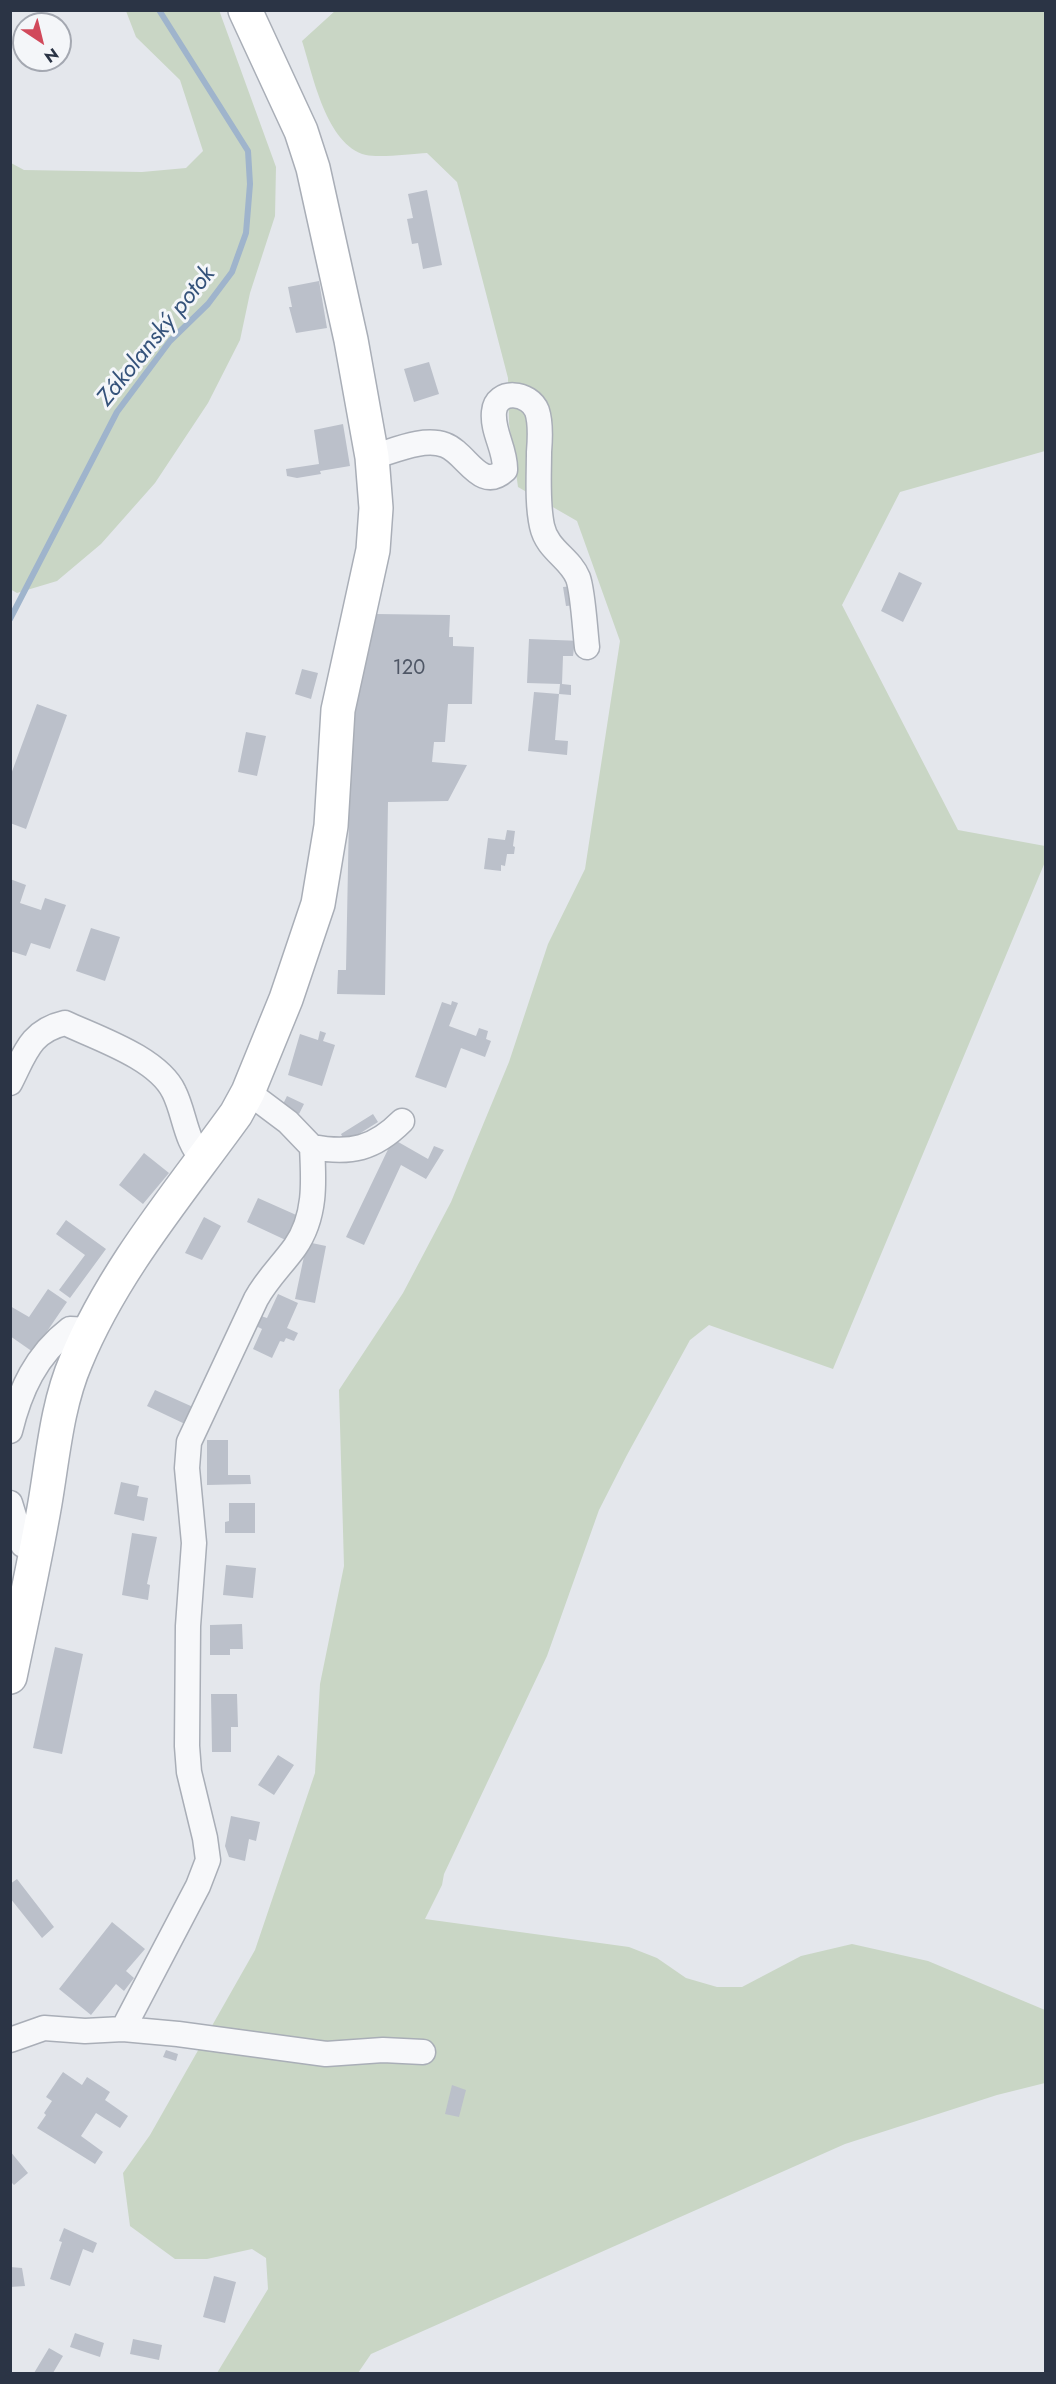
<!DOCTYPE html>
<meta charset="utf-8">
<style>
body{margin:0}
#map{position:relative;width:1056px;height:2384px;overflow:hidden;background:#e4e7ec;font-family:Jost,sans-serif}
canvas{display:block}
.frame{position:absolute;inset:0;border:12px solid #2b3445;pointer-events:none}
.north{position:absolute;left:12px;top:12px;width:60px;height:60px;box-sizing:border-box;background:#f4f6f9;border:2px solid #a4a8b1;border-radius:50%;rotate:145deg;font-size:16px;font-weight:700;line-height:24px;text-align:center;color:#2b3445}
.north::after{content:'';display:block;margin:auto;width:21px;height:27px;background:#d1495b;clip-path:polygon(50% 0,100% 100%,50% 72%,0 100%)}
</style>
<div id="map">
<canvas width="1056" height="2384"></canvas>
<div class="frame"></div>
<div class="north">N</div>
</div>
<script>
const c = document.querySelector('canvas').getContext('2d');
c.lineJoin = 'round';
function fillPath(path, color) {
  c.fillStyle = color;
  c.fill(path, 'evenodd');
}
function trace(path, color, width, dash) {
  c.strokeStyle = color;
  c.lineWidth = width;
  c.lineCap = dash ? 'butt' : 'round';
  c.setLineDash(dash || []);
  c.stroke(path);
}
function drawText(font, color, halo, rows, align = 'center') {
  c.font = font + ' Jost,sans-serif';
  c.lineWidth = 6;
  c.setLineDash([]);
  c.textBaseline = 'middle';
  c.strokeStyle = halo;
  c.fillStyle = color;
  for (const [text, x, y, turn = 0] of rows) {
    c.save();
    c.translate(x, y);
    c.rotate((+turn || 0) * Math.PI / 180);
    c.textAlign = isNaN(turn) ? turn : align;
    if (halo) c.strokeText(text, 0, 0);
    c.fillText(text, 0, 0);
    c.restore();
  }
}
fillPath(new Path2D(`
 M219,10l57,157 -1,49 -25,77 -10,47 -32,63 -53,80 -54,61 -44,37 -40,12 -7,-4 1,-426 13,7 118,2 44,-4 17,-17 -23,-71 -44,-43 -10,-26z
 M336,10l709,1v440l-145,41 -58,113 116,225 87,16v16l-212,507 -124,-44 -19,15 -63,115 -28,55 -52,146 -103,218 -2,11 -17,34 204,28 28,11 29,20 31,9h25l59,-31 51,-12 76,17 117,49v73l-48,12 -152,49 -474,210 -13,19h-141l51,-84 -2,-31 -14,-9 -45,10h-32l-45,-33 -7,-53 27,-38 105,-185 60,-177 5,-89 24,-118 -5,-176 64,-97 48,-91 58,-140 39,-118 37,-75 35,-228 -43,-120 -59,-34 -9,-64 -1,-45 -51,-196 -30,-29c-15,1 -48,5 -61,2 -40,-10 -53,-80 -64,-114z`), '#c9d6c5');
trace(new Path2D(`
 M10,619l107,-207 53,-71 38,-37 24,-32 14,-39 4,-49 -2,-33 -89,-141`), '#9fb4cc', 6);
fillPath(new Path2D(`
 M427,190l15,75 -19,4 -5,-26 -6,1 -5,-25 6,-1 -5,-24z
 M319,281l8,47 -31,5 -7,-26h3l-4,-20z
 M429,362l10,32 -25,8 -10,-33z
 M343,424l7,42 -30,5 1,3 -24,4 -10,-2 -1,-7 33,-5 -5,-34z
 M899,572l23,11 -19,39 -22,-11z
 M574,586l3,19 -11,1 -3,-19z
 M376,614l74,1 -1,22h4v9l21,1 -2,57h-24l-3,38h-11l-2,20 35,3 -19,36 -60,1 -3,193 -48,-1 1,-24h8l5,-259 16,-70z
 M529,639l53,2 -1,8 -7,-1 -1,8h-10l-1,28 9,1v10l-12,-1 1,-10 -33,-1z
 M302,669l16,4 -7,26 -16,-5z
 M534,692l25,2 -4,46 13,1 -1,14 -39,-4z
 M37,704l30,11 -41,114 -16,-6v-46z
 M246,732l20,4 -9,40 -19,-4z
 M507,830l8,1 -2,15 2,1 -1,7h-7l-2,12 -4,-1v6l-17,-2 4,-31 17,2z
 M10,879l16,6 -6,18 21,7 4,-12 21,7 -16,44 -19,-6 -5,13 -16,-5z
 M91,928l29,9 -15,44 -29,-10z
 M452,1001l6,2 -9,23 27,10 3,-8 9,3 -2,8 5,2 -6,16 -24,-9 -15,40 -31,-11 27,-75 9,3z
 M320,1031l6,2 -3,8 12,4 -13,41 -34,-11 12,-41 18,6z
 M287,1096l17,8 -5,10 -17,-8z
 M373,1114l5,8 -27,17 -2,-2 -5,3 -3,-6z
 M393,1139l35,20 6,-13 10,4 -18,29 -25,-14 -37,80 -18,-8z
 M144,1153l25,20 -26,31 -24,-19z
 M258,1198l45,20 -11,25 -45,-21z
 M204,1217l17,9 -19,34 -17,-7z
 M66,1220l40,29 -36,49 -11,-8 26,-35 -29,-21z
 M307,1242l19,4 -11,57 -20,-4z
 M48,1289l19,13 -34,50 -23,-16v-30l19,11z
 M278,1294l20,9 -11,25 11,5 -4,8 -8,-3 -2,4 -4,-1 -8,17 -19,-9 9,-20 -6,-3 5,-10 6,2z
 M155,1390l38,17 -8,17 -38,-18z
 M207,1440h21v35h22l1,9 -44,1z
 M121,1482l18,4 -2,10 11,2 -4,23 -30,-7z
 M229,1503h26v30h-30v-11l4,-1z
 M132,1533l25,4 -10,47 3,1 -2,15 -26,-5z
 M226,1565l30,3 -3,30 -30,-3z
 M242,1624l1,25h-13v6h-20v-30z
 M55,1647l28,7 -21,100 -29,-6z
 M211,1694h26l1,33h-7v25h-19z
 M278,1755l16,10 -20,30 -16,-10z
 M231,1816l29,6 -4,19 -7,-2 -4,22 -16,-4 -4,-11z
 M17,1879l37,48 -12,11 -32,-40v-14z
 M112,1922l33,27 -19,22 8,7 -10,13 -8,-7 -25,31 -32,-26z
 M166,2050l12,4 -2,7 -13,-4z
 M63,2072l19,13 5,-8 23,15 -5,8 23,16 -8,12 -24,-15 -15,23 22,16 -8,12 -58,-36 9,-13 -2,-2 8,-12 -6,-4z
 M452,2085l14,5 -7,27 -14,-3z
 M10,2151l18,22 -14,12 -4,-4z
 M64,2228l33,15 -4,10 -10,-4 -13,37 -20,-7 12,-37 -3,-1z
 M10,2267l12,1 3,18 -15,1z
 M214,2276l22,6 -11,41 -22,-6z
 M75,2333l29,10 -4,14 -30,-10z
 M133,2339l29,6 -3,15 -29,-6z
 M49,2348l14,8 -10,17h-19z`), '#bbc0ca');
const street = new Path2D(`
 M372,457c22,-6 51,-20 73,-12 22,8 35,48 60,25 1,-20 -13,-38 -11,-58 2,-24 36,-20 43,-1 4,12 3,29 2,41 0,24 -2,51 3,74 5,24 28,32 36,52 5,14 7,52 9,69
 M10,1083c15,-29 20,-52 55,-60 32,15 93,35 109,69 11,22 11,49 29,67
 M312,1147c39,7 62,2 90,-26
 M10,1431c10,-41 26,-76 60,-102l20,1
 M10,1503l13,42
 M123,2029l55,5 148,20 57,-4 40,2
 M10,2040l34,-12 41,3 38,-2 75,-143 10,-26 -3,-22 -16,-66 -2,-26 1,-120 6,-83 -7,-75 2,-26 67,-143c11,-20 26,-34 39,-52 21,-30 19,-65 17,-100l-24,-25 -40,-30`);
const secondary = new Path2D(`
 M10,1677c12,-58 25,-116 35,-174 8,-47 12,-98 31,-142 37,-90 103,-168 160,-247l12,-22 38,-93 32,-95 13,-78 7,-116 35,-160 3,-42 -4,-51 -21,-117 -38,-172 -12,-37 -56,-121`);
trace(street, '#a9aeb7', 27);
trace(secondary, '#a9aeb7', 36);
trace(street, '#f7f8fa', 24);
trace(secondary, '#fff', 33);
drawText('20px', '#4f5766', null, [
 ["120",409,669]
]);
drawText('italic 24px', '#34527a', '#f4f6f9', [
 ["Zákolanský potok",157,337,-51]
]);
</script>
